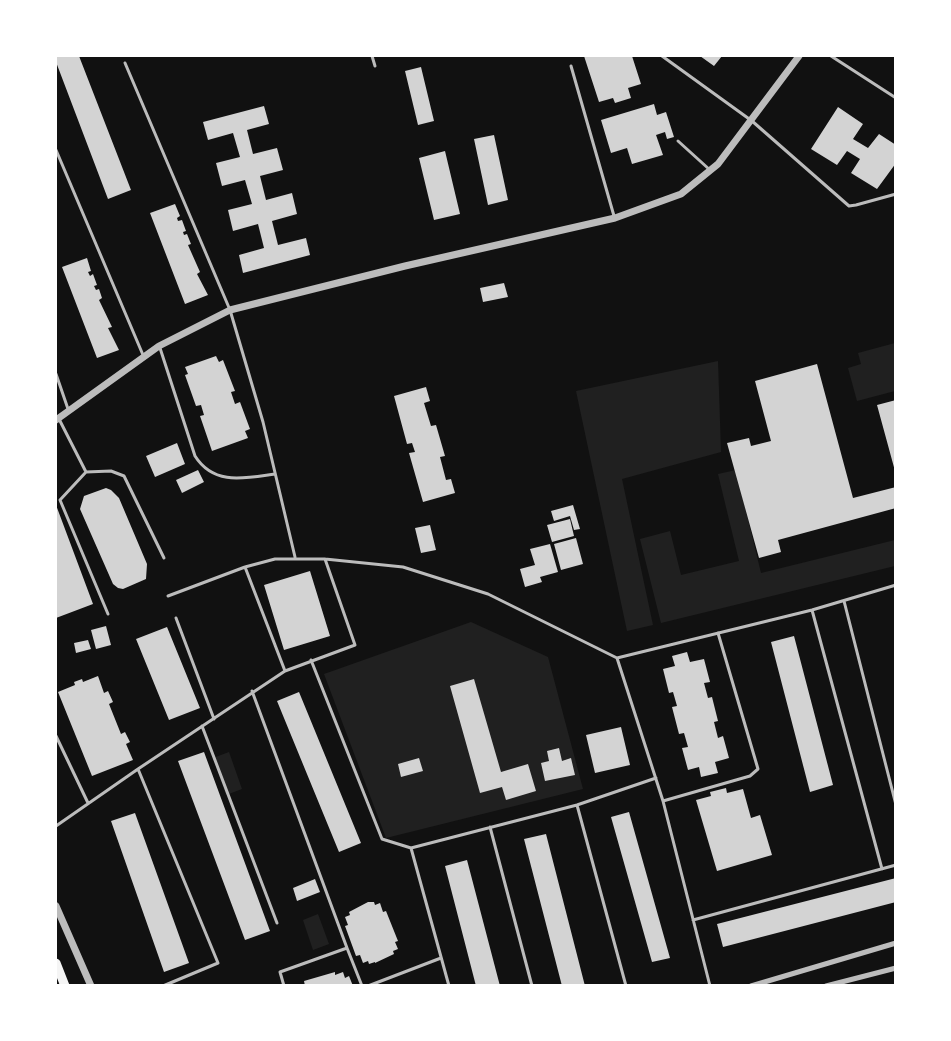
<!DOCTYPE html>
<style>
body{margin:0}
#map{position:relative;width:951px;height:1041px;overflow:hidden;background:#111;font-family:Raleway,sans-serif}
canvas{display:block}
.frame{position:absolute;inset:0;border:57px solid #fff;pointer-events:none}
</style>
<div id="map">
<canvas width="951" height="1041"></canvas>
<div class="frame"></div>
</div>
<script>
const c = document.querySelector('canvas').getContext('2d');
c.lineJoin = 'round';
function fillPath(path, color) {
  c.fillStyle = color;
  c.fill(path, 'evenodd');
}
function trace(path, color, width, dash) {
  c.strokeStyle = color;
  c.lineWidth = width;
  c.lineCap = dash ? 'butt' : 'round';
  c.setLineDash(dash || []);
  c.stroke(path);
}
fillPath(new Path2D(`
 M895,343v48l-38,10 -9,-33 13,-4 -3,-11z
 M718,361l3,91 -99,27 31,146 -26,6 -51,-240z
 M736,470l25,103 134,-33v26l-234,57 -21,-84 30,-8 11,44 58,-14 -21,-87z
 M471,622l77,35 35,132 -197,49 -62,-164z
 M229,752l13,37 -16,6 -13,-37z
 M318,914l11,30 -16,6 -10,-30z`), '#202020');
fillPath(new Path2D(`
 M56,56h23l52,134 -23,9 -52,-137z
 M584,56h48l9,28 -13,4 3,10 -16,5 -2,-5 -14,4z
 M700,56h22l-8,10z
 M421,67l13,54 -16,4 -13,-54z
 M654,104l3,11 9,-3 8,25 -7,2 -2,-7 -9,3 7,20 -31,9 -5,-16 -16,5 -10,-33z
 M264,106l5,18 -22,6 6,24 24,-6 6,22 -23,6 6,24 26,-7 5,21 -25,7 6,24 28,-7 4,17 -67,18 -4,-18 25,-7 -6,-24 -25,7 -5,-21 24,-6 -7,-24 -23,6 -6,-23 24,-6 -7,-24 -25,7 -5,-18z
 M838,107l25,17 -10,15 15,9 11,-14 17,11v18l-19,26 -26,-16 9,-14 -13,-8 -10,14 -26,-16z
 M494,135l14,65 -20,5 -14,-66z
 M445,151l15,63 -26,6 -15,-62z
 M175,204l5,12 -3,2 1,3 4,-1 4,11 -3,1 1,3 3,-1 4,10 -3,1 12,27 -3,2 11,21 -23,9 -35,-91z
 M87,258l4,13 -3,1 2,4 3,-2 4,11 -3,1 2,4 3,-1 3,9 -3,2 13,27 -4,1 11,22 -22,8 -35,-91z
 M504,283l4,14 -25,5 -3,-14z
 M216,356l3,6 4,-2 12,31 -4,1 4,12 5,-2 10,27 -5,2 3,7 -36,13 -12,-35 4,-1 -3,-10 -5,1 -11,-31 3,-1 -3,-7z
 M817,364l36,134 43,-11v21l-118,32 3,12 -22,6 -32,-115 22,-5 2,8 20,-5 -16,-60z
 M426,387l4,14 -6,2 7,23 5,-1 9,31 -5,1 6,23 5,-1 4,14 -32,9 -14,-49 6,-1 -3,-9 -5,1 -13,-48z
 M896,400v71h-1l-18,-66z
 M177,443l8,21 -30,13 -9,-21z
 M198,470l6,12 -22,11 -6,-13z
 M106,488l5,2 8,8 28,66 -1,15 -23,10 -5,-1 -5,-4 -33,-75 4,-13z
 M56,505l37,99 -37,14z
 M573,505l7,24 -6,1 -4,-14 -16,5 -3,-10z
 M570,519l4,17 -22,6 -5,-17z
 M430,525l6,25 -15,3 -6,-25z
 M576,538l7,26 -22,6 -7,-26z
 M550,544l8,28 -18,5 2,5 -17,5 -5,-18 15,-4 -5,-16z
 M310,571l20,65 -46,14 -20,-65z
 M106,626l5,19 -15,4 -5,-19z
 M167,627l33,81 -31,12 -33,-81z
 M794,636l39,149 -23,7 -39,-150z
 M88,640l3,9 -15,4 -2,-10z
 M687,652l3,10 14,-3 6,23 -6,1 4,15 4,-1 6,24 -4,1 4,16 5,-2 6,22 -14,4 3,11 -17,4 -2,-10 -11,3 -6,-22 6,-1 -4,-14 -5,1 -7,-27 5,-1 -4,-14 -4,1 -6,-24 12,-3 -3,-10z
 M98,676l6,17 4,-2 5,11 -4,2 12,30 4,-2 5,10 -4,2 7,16 -41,16 -34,-84 17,-7 -1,-3 8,-3 1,3z
 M474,679l27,93 27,-8 8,27 -30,9 -4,-13 -22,6 -30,-107z
 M299,692l62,151 -22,9 -62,-151z
 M621,727l9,38 -35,8 -9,-38z
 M559,748l3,13 9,-3 4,17 -30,6 -4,-18 8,-2 -2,-10z
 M204,752l66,179 -25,9 -67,-179z
 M419,758l4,13 -22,6 -3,-13z
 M726,788l1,5 16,-4 8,29 9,-3 12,40 -55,16 -21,-71 15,-4 -1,-4z
 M629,812l41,146 -18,4 -41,-145z
 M135,813l54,150 -25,9 -53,-151z
 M546,834l39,152h-23l-38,-147z
 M467,860l33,126h-24l-31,-120z
 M896,878v24l-173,45 -6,-23z
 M315,879l5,13 -23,9 -4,-13z
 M368,902h6l1,3 5,-2 3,9 3,-1 12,30 -3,1 3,7 -5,2 1,3 -19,9v-1l-6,2 -1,-3 -5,2 -3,-8 -4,1 -11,-30 3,-1 -3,-8 5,-2 -1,-3z
 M335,972v3l8,-3 2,6 4,-2 4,10h-48l-1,-5z`), '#d3d3d3');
trace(new Path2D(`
 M372,56l3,10
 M662,56l90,65 97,85 7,-1 40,-11
 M831,56l65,42
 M125,63l105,247 33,112 32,135
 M571,66l43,150
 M678,141l32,29
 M56,150l87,205
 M160,348l35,108c19,30 50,22 80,18
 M56,374l12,35
 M59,419l27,53 -26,28 48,114
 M86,472l25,-1 13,5 40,82
 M168,596l77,-29 30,-8h50l78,8 85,27 129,64 46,143 47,185
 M844,601l52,204
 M812,610l70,259
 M176,618l38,101
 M617,658l195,-48 84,-25
 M311,660l71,179 29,9 166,-43 79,-27
 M285,671l70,-26 -30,-86
 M252,691l95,257
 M202,726l75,197
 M56,736l32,67
 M138,769l147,-98 -40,-104
 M663,801l87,-25 8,-7 -40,-136
 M577,805l49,181
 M56,826l82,-57 80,194 -55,23
 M490,827l42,159
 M411,848l38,138
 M693,920l203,-55
 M284,986l-4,-14 67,-24 15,38
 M368,986l73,-28`), '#bcbcbc', 3);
trace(new Path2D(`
 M751,986l145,-43
 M826,986l70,-18`), '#bcbcbc', 5);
trace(new Path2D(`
 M56,420l103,-74 71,-36 175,-44 210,-48 66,-24 37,-30 81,-108
 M56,906l35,80`), '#bcbcbc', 7);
trace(new Path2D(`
 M56,963l9,23`), '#f5f5f5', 9);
</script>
